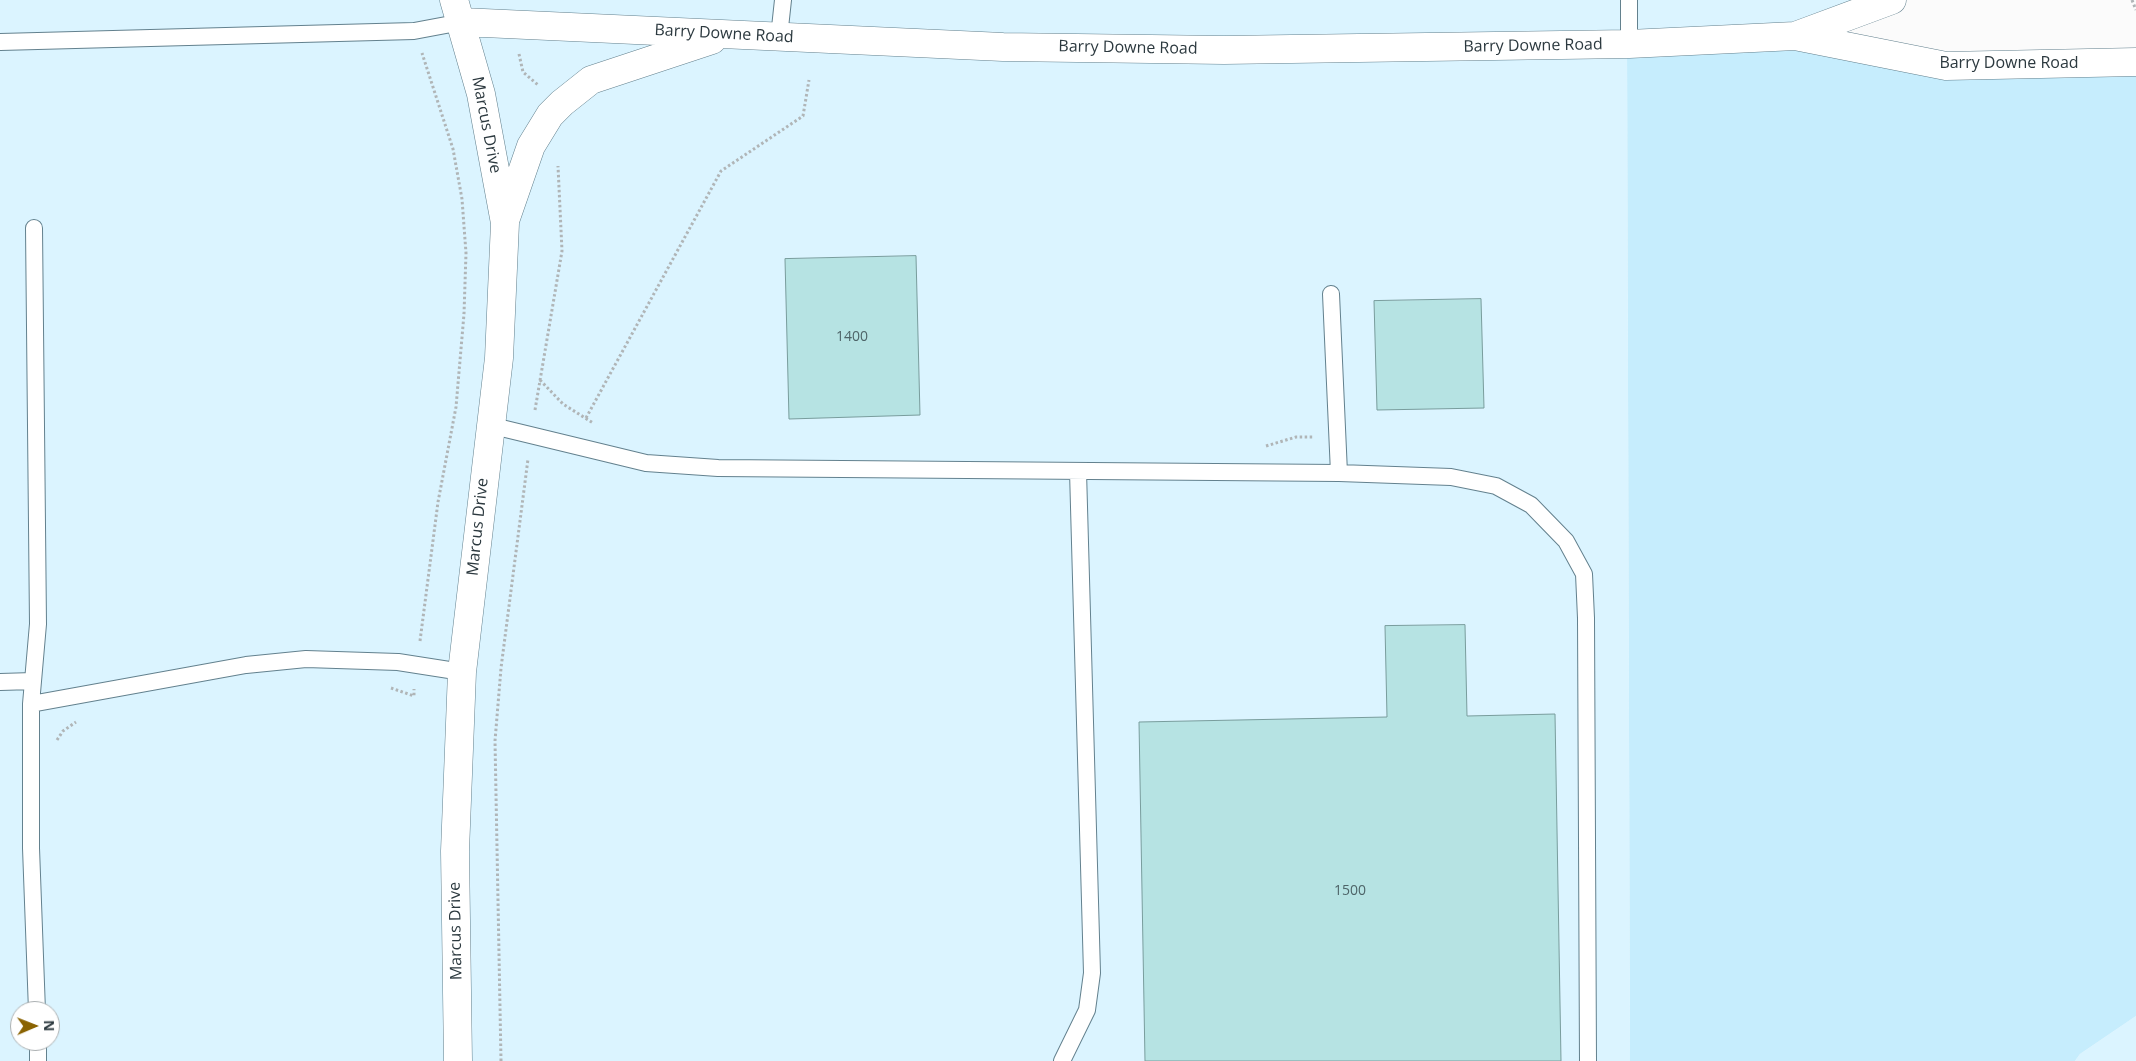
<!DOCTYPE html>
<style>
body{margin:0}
#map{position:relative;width:2136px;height:1061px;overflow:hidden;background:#fbfbfb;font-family:"Open Sans",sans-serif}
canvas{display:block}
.north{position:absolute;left:10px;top:1001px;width:50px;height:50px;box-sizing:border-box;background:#fff;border:1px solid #abb0b2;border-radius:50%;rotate:89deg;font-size:14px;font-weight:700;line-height:20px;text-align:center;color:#2c393f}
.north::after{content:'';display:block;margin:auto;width:18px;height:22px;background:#8a6302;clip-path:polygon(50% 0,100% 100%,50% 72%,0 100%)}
</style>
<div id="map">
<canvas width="2136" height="1061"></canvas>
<div class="north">N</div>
</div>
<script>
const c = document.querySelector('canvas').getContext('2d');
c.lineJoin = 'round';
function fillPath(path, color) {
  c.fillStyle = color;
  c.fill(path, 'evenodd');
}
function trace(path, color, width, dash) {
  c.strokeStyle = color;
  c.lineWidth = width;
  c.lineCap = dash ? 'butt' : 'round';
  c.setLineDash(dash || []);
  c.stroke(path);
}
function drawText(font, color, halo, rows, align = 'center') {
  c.font = font + ' "Open Sans",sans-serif';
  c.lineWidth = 4;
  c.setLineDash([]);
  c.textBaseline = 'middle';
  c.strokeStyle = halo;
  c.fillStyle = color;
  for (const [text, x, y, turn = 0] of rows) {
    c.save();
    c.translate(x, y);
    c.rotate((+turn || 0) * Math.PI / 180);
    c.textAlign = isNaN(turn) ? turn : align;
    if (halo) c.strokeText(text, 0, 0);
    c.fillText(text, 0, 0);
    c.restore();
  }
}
fillPath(new Path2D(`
 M0,0h1887l-92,36 -168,7 3,1018h-1630zM20,1011h30v30h-30z
 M2136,1016v45h-61l5,-7z`), '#dbf4ff');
fillPath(new Path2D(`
 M1795,36l151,33 190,-6v953l-56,38 -5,7h-445l-3,-1019z`), '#c6edfd');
const building = new Path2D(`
 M916,256l4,159 -131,4 -4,-160z
 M1481,299l3,109 -107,2 -3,-109z
 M1465,625l2,91 88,-2 6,347h-416l-6,-339 248,-5 -2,-91z`);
fillPath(building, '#b6e3e3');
trace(building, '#799d9d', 1);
const service = new Path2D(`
 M779,37l4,-37
 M0,42l414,-11 48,-9
 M1629,44v-44
 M34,228l4,396 -7,80v144l6,163
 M489,425l157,38 72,5 621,5 -8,-179
 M1339,473l112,4 45,9 35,19 35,36 18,33 2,44 2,443
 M0,682l33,-1
 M31,704l215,-39 60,-6 92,3 64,10
 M38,1041v20
 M1062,1061l25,-51 5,-37 -14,-502`);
const tertiary = new Path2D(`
 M454,0l27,94 24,129 -6,135 -37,314 -7,179 3,210
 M462,22l541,25 221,3 405,-6 166,-8 151,30 190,-4
 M1795,36l97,-36
 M506,218l25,-72 19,-31 12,-12 29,-23 121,-40`);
trace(service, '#63818e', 18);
trace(tertiary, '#63818e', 29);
trace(new Path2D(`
 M2132,0l4,10
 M519,54l4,18 15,13
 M540,380l23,24 30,19
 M535,410l27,-159 -4,-85
 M586,418l135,-247 82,-55 6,-36
 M1266,446l30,-9h18
 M420,641l18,-139 18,-95 8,-93 2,-61 -4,-54 -9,-50 -31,-96
 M391,688l23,8v-7
 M57,740l6,-9 13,-9
 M501,1061l-6,-320 6,-73 27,-209`), '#b0b5b7', 3, [2.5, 2.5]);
trace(service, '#fff', 16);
trace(tertiary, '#fff', 28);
drawText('14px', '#4e6468', null, [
 ["1400",852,337],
 ["1500",1350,891]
]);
drawText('16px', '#2c393f', '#fff', [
 ["Barry Downe Road",724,34,3],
 ["Barry Downe Road",1533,46,-1],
 ["Barry Downe Road",1128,48,1],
 ["Barry Downe Road",2009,63],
 ["Marcus Drive",486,125,79],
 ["Marcus Drive",478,527,-84],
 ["Marcus Drive",456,931,-91]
]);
</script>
